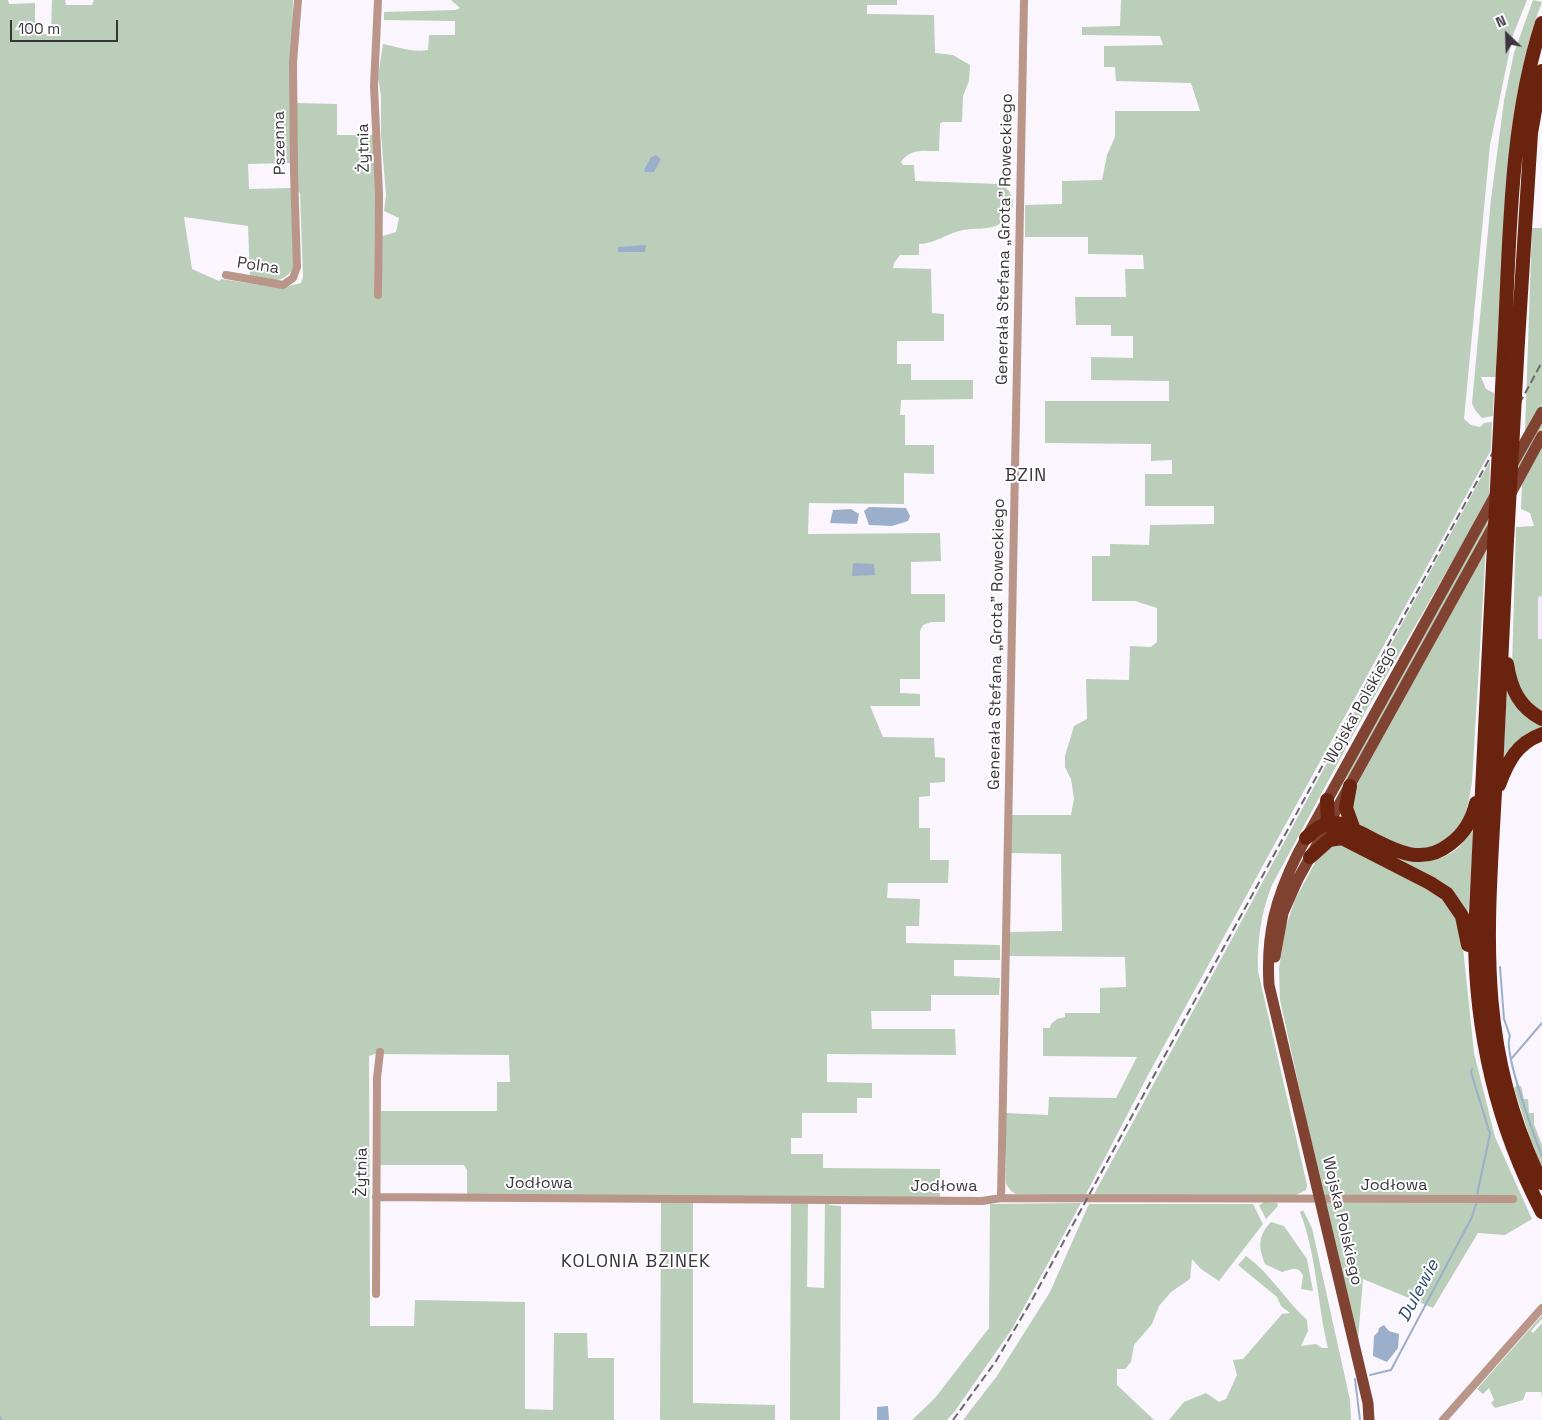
<!DOCTYPE html>
<meta charset="utf-8">
<style>
body{margin:0}
#map{position:relative;width:1542px;height:1420px;overflow:hidden;background:#fbf5fe;font-family:"Space Grotesk",sans-serif}
canvas{display:block}
.north{position:absolute;left:1482px;top:10px;width:50px;height:50px;-webkit-text-stroke:4px #fff;paint-order:stroke;rotate:336deg;font-size:14px;font-weight:700;line-height:20px;text-align:center;color:#3a353d}
.north::after{content:'';display:block;margin:auto;width:18px;height:22px;background:#3a353d;clip-path:polygon(50% 0,100% 100%,50% 72%,0 100%)}
.scale{position:absolute;left:10px;top:20px;width:108px;height:22px;box-sizing:border-box;border:2px solid #3a353d;border-top:0;padding-left:6px;font-size:15px;line-height:18px;white-space:nowrap;color:#3a353d;-webkit-text-stroke:4px #fff;paint-order:stroke}
</style>
<div id="map">
<canvas width="1542" height="1420"></canvas>
<div class="north">N</div>
<div class="scale">100 m</div>
</div>
<script>
const c = document.querySelector('canvas').getContext('2d');
c.lineJoin = 'round';
function fillPath(path, color) {
  c.fillStyle = color;
  c.fill(path, 'evenodd');
}
function trace(path, color, width, dash) {
  c.strokeStyle = color;
  c.lineWidth = width;
  c.lineCap = dash ? 'butt' : 'round';
  c.setLineDash(dash || []);
  c.stroke(path);
}
function drawText(font, color, halo, rows, align = 'center') {
  c.font = font + ' "Space Grotesk",sans-serif';
  c.lineWidth = 4;
  c.setLineDash([]);
  c.textBaseline = 'middle';
  c.strokeStyle = halo;
  c.fillStyle = color;
  for (const [text, x, y, turn = 0] of rows) {
    c.save();
    c.translate(x, y);
    c.rotate((+turn || 0) * Math.PI / 180);
    c.textAlign = isNaN(turn) ? turn : align;
    if (halo) c.strokeText(text, 0, 0);
    c.fillText(text, 0, 0);
    c.restore();
  }
}
fillPath(new Path2D(`
 M1534,592h8v105z`), '#f5e7fe');
fillPath(new Path2D(`
 M0,0h8l1,4 26,-1v31h16l1,-34h13l1,5h26l2,-5h199l-2,163 -43,1 1,25 44,-1 2,76c-9,21 -25,18 -45,13l-2,-51 -64,-9 8,52 27,12 2,-2 59,9 21,-5 2,-6 -3,-84 -4,-3v-87l41,1v31h39l-2,157h6l-1,-55 17,-5 3,-14 -15,-7 2,-16 -5,-60v-39l-3,-19 5,-33c16,3 29,9 45,6l1,-15h26v-14l-71,-1v-8l72,-2 4,-2 -9,-8h446v5h-30v9l67,1 1,38 18,2 17,10 -1,16 -6,15 -1,26h-20l-2,2 -1,27c-15,0 -29,-3 -38,11l2,3h11l1,16 85,3c19,9 16,32 -2,41 -10,5 -24,3 -35,5 -16,3 -28,14 -44,14v11h-19l-6,8 -1,5 38,1 1,44 12,1v27h-47v23h14v16h62v19l-72,1 -1,15h5v30h29v29l-30,-1v31l-95,-1 -1,31 132,-1 1,28 -30,1v32h34v28h-14l-8,3 -3,6v48h-20v14l20,1v12h-50l13,31 51,1 1,19 10,1v24l-15,1v13l-11,1v31h11v32h19l-1,23h-60l-1,15 33,1 -1,27h-13v17l94,2v15h-46v16l46,2 -1,17h-68v16h-60l1,18h83l1,26 -129,-1v28l45,1v15h-15v15h-55v25h-11v16h32v14l117,1v33l-99,-1 -13,4 13,1 -1,214h-50l1,-218 -98,-1v202l82,2v15h-115l1,-219 -194,-2v-29l-3,-5h-84l1,-54h116v-29h13l-1,-27 -134,-1 -6,2 1,270h44l1,-26 110,2v107l28,1 1,-77h33l1,25h26v62h-614zM808,1202h17l-1,86 -17,-1z
 M1121,0h406l-14,35 -23,110 -26,274 7,6 9,2 4,-4 8,-1 -1,28 -343,625 -63,121 -69,-2 -5,-3 -5,-7v-71l42,2 1,-18 67,1 21,-41 -94,-1v-28h7l1,-4 6,-5 8,-2v-4h35v-25l26,-1 -1,-30 -116,-1v-24l53,-1 -1,-77 -50,-1 1,-38h59l3,-16 -3,-20 -6,-12v-11l9,-30 13,-7 -1,-40 43,1 1,-34 21,1 6,-5v-34l-22,-7h-43v-45h18v-12l39,1 1,-20 64,-1v-18h-69v-32h27v-14l-21,1v-17l-106,-1v-42h124v-20l-78,-1v-23l42,1v-22h-22v-11h-35l-1,-28h51l-1,-28h19l-1,-14 -55,-1v-17h-63v-32l37,-1v-23l40,-1 5,-25 8,-18v-26h85l-9,-28 -75,-2 -1,-14h-11v-21l59,-1 -3,-9 -78,-1v-8l38,-1z
 M1533,0l9,2c-27,71 -33,144 -37,220 -3,51 -6,103 -9,155h-15l5,12 8,4 -1,23 -11,2 -7,-8 -3,-7 19,-204 13,-98 10,-48z
 M1532,228h10v176l-17,27z
 M1542,420v8l-212,382 28,-56z
 M1542,445v151l-4,1v42h4v74l-21,-19 -9,-26 4,-141 18,-1 -4,-13 -9,-4 1,-28z
 M1490,461l-1,37 -123,213 -94,174c-11,28 -15,56 -14,86l49,214 -1,5 -10,5 -203,1z
 M1486,547l-14,235c-4,23 -7,49 -29,62 -8,5 -22,6 -31,8l-55,-29c-6,-18 -6,-23 1,-41z
 M1507,688l35,35v8l-39,34z
 M1338,826c35,18 85,55 122,20 5,-6 9,-13 14,-19l-6,91 -4,-9z
 M1338,842l88,43 28,24 8,29 12,115 21,84 37,82 -27,16 -27,-2 -45,75 -70,-29 -6,72 -77,-351 -1,-32 7,-42 9,-26 24,-45z
 M1517,1085l4,1 3,13h4l1,14h5v11l8,21v22l-11,-26 -17,-53z
 M1265,1202l12,1 1,3 -12,13 -7,-14z
 M1081,1203l-69,126 -57,82 -8,9h-35l23,-22 54,-70 1,-124z
 M1089,1204h164l10,20 -44,57 -18,-12 -9,-10 -2,20 -19,13 -12,14 -7,18 -18,21 -3,17 -6,7h-8v16l37,35h-191l34,-44 53,-84z
 M1303,1210l9,18 38,172 1,20h-182l15,-18 22,-9 13,9 7,-3 11,-24 -4,-15 10,-1 39,-45 8,-1 -9,-7 -4,-9 -39,-32 8,-9c24,17 39,44 61,64l1,11 -7,15 15,-2 6,4h6c-11,-45 -11,-92 -28,-136z
 M1271,1222l13,4 23,33 6,32 -12,-2 2,-13c-4,-11 -13,-6 -21,-4l-17,-8c-7,-18 -7,-28 6,-42z
 M1542,1315v4l-11,12 2,2 9,-10v74l-1,-5h-15l-3,8 -28,8 -4,-5 3,-3 -5,-12 -6,6 -6,-5z`), '#baceba');
fillPath(new Path2D(`
 M656,155l5,4 -7,13h-9l-1,-2 7,-13z
 M646,245l-1,7h-27v-5z
 M869,507l37,1 4,8 -2,5 -16,5 -23,-1 -5,-14z
 M851,509l8,5 -2,10 -27,-1 3,-13z
 M853,563l21,1 1,11 -23,1z
 M1384,1325l5,6 10,3 -1,14 -11,14 -14,-6 1,-20 4,-4 1,-4z
 M888,1406l1,14h-12v-13z`), '#9cafca');
trace(new Path2D(`
 M1500,967l4,52 6,17c-8,15 25,101 32,121
 M1512,1058l30,-35
 M1472,1069l-1,3 19,62 -13,61
 M1370,1375l21,-5 81,-153 4,-13
 M1355,1379l5,41
 M0,1417l1,3`), '#9cafca', 2);
trace(new Path2D(`
 M226,275l57,10 10,-7 4,-11 -3,-95 -1,-109 5,-63
 M378,295l1,-101 -5,-108 4,-86
 M376,1197l606,4 19,-3 512,1
 M1001,1198l23,-1198
 M376,1294l1,-216 3,-26
 M1443,1420l99,-112`), '#b9958a', 8);
trace(new Path2D(`
 M1512,465l30,-53
 M1511,493l31,-57
 M1275,957l8,-44 15,-34 197,-356
 M1369,1420l-1,-17 -99,-418c-3,-51 6,-86 29,-132l199,-361`), '#804231', 11);
trace(new Path2D(`
 M1518,341l13,-208 11,-62
 M1503,369c7,-112 4,-239 39,-346
 M1507,540c-4,84 -8,168 -12,252 -8,143 -19,258 47,391
 M1493,566l-18,367c0,99 21,191 67,279
 M1507,664c4,25 12,43 35,55
 M1499,785c9,-24 18,-42 43,-51
 M1350,786l-4,22 8,22
 M1327,800l1,24 14,14 88,45 17,11 15,22 6,29
 M1306,838c9,-8 17,-16 30,-15 8,0 18,7 25,10 29,15 59,35 89,11 14,-10 22,-24 26,-41
 M1310,857l19,-17 13,-2`), '#69230e', 14);
trace(new Path2D(`
 M953,1420l43,-59 37,-63 509,-936`), '#6d6870', 2, [8, 4]);
trace(new Path2D(`
 M1507,540l11,-199
 M1493,566l10,-197`), '#69230e', 14);
drawText('16px', '#3a353d', '#fff', [
 ["Pszenna",280,143,-91],
 ["Żytnia",364,148,-91],
 ["Generała Stefana „Grota” Roweckiego",1005,239,-89],
 ["Polna",258,266,8],
 ["Generała Stefana „Grota” Roweckiego",997,644,-89],
 ["Wojska Polskiego",1361,705,-61],
 ["Żytnia",362,1172,-89],
 ["Jodłowa",539,1184],
 ["Jodłowa",1394,1186],
 ["Jodłowa",944,1187],
 ["Wojska Polskiego",1342,1221,77]
]);
c.letterSpacing = '1px';
drawText('18px', '#3a353d', '#fff', [
 ["BZIN",1026,476],
 ["KOLONIA BZINEK",636,1262]
]);
c.letterSpacing = '0px';
drawText('italic 18px', '#2c486f', '#fff', [
 ["Dulewie",1419,1291,-62]
]);
</script>
